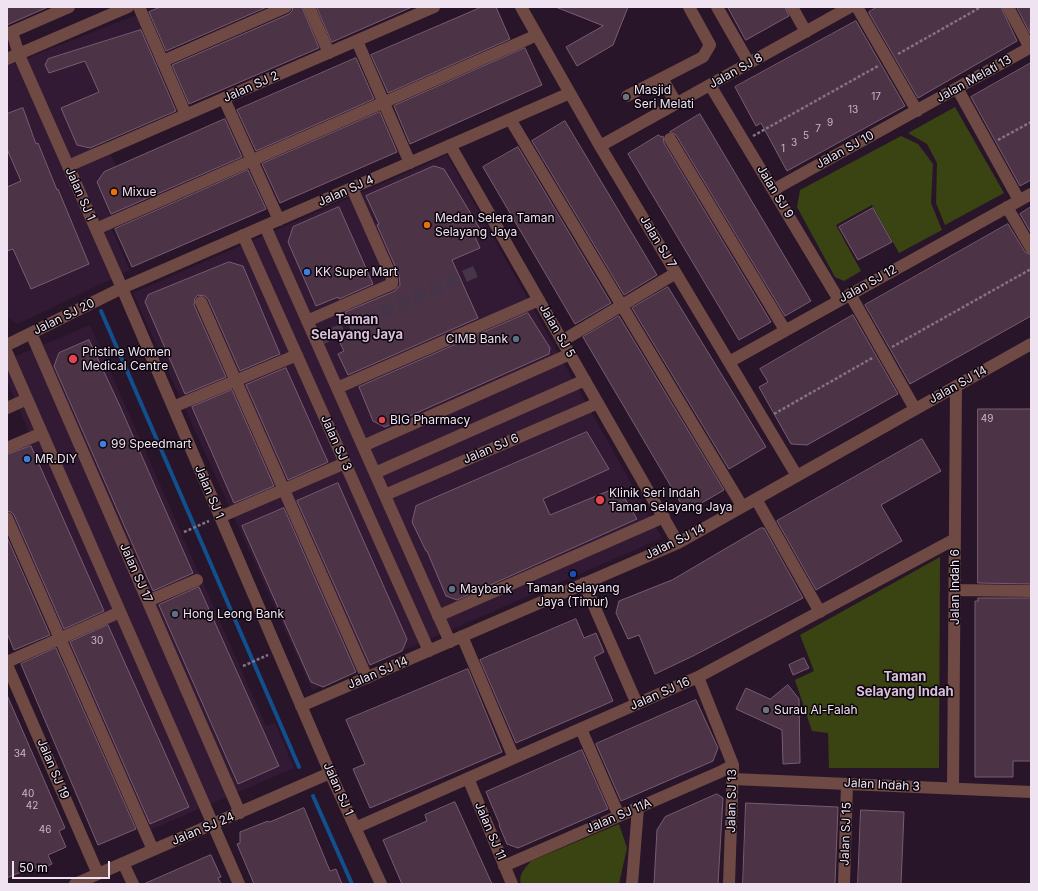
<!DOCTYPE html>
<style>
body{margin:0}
#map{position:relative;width:1038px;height:891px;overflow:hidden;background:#28152a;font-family:Inter,sans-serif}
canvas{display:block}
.frame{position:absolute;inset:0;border:8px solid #f0e3f1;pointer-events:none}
.scale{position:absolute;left:12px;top:861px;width:98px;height:18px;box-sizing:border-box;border:2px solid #f0e3f1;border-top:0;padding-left:5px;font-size:12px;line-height:14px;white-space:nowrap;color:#f0e3f1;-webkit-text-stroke:3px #0c050d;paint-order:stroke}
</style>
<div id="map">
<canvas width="1038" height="891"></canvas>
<div class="frame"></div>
<div class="scale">50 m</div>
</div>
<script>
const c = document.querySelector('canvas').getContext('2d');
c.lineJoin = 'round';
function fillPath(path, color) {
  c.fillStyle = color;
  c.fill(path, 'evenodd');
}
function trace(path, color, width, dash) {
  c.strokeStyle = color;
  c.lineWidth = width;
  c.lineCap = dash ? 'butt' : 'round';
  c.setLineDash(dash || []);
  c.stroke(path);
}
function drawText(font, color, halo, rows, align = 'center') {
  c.font = font + ' Inter,sans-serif';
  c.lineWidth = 3;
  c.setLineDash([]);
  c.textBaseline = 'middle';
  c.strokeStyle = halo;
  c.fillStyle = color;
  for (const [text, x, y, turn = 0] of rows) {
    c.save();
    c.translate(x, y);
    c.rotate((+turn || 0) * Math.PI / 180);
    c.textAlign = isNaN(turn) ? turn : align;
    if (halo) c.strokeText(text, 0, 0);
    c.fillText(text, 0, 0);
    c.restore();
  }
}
fillPath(new Path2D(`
 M136,15l24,50 -75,32 53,118 -27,12 19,43 -112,54 -11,-7v-251z
 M447,155l215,383 -350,152 -179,-397z
 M90,325l176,401 9,-3 19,45 -146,63 -141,-322v-68l22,-9 -22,-51v-21z`), '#321a35');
fillPath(new Path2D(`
 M955,107l49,86 -59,32 -9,-22 1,-40 -10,-19 -19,-11z
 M901,136l17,8 15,20 -2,39 11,27 -43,23 -27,-48 -36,20 25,46 -17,10 -9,-4 -38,-70 3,-17z
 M940,557l-1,211h-110l-1,-35 -16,-2 -17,-51 19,-9 -14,-36z
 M619,824l8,24 -8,36h-98c-3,-9 4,-16 10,-23z`), '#394412');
trace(new Path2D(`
 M101,311l198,456
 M313,796l39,88`), '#114f8d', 4);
const building = new Path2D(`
 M7,7h41l-41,18z
 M161,7h106l-101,44 -17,-39z
 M293,7h9l17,41 -130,56 -17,-39 117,-51 3,-3z
 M317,7h95l-80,35z
 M482,7h14l14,32 -122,54 -17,-38z
 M556,7h72l-15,38 -36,21 -11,-19 37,-21z
 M728,7h57l4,9 -43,24z
 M877,7h124l16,34 -99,57 -49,-85v-1z
 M1017,7h14l-1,26z
 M856,21l49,85 -118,65 -26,-48 -5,3 -21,-39z
 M141,30l35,81 -86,37 -13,-3 -16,-37 38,-16 -14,-31 -36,12 -4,-8 3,-6z
 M525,48l17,37 -132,59 -16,-38z
 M356,58l18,41 -118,52 -19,-41z
 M1031,63v117l-11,6 -49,-89z
 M23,108l13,36 2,-1 19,47 1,-1 31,75 -58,25 -18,-40 -6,2v-64l14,-6 -14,-32v-35z
 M380,112l17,40 -117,51 -18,-39z
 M700,114l111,187 -26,15 -109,-181 -6,-3z
 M225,119l17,38 -131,57 -14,-32 7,-10z
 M565,121l92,154 -33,20 -92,-154z
 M659,135l2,2 2,-1 1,7 107,179 -32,18 -111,-186z
 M518,147l93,156 -36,21 -92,-157z
 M434,166l10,3 36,60 -7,3 7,16 -28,12 26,58 -130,57 -10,-21 6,-3 -5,-10 16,-7 -10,-22 50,-21 5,-6 -1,-10 -22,-50 2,-1 -13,-28z
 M248,170l18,39 -134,58 -17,-38z
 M339,207l34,77 -34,15 -1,-2 -22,9 -28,-64 5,-15z
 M1031,207v26l-11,-19z
 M873,208l19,34 -34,18 -19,-33z
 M1008,224l17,28 6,3v61l-121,68 -45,-79z
 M229,262l14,4 37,88 -40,17 -32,-72 -3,-3 -7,-1 -3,3 -1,7 32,72 -41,17 -40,-92 3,-7z
 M668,287l98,160 -37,22 -97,-161z
 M528,313l22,35 -1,6 -164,73 -12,-6 -14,-34z
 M853,315l45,79 -91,51 -16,-1 -32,-57 9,-5 -8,-13z
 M619,316l105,174 -38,22 -103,-175z
 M89,340l30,64 74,169 -40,18 -99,-225 5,-13z
 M286,368l42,94 -40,18 -42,-95z
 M232,390l42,96 -40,17 -42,-96z
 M978,409h53v175l-53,-1z
 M587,432l22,37 -66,30 7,16 68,-28 19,32 -180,81 -11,-4 -19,-45h-1l-14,-29 4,-16z
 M922,439l19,32 -60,34 21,36 -86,49 -39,-69z
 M31,446l73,165 -40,18 -50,-114 -3,-3 -4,-1v-56z
 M338,483l69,156 -5,12 -32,14 -73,-164z
 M284,508l72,164 -33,15 -12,-5 -69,-156z
 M761,528h3l39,70 -110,58 -38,18 -16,-39 -11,4 -12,-26 3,-12 53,-21z
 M7,537l43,98 -36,15 -7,-17z
 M199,587l80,179 -41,18 -79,-179z
 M978,598h53v163h-18v16h-38v-176h3z
 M576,619l8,19 12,-5 8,19 -10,5 19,44 -97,42 -36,-83z
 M108,625l81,182 -39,17 -80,-182z
 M56,648l80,181 -38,16 -77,-181z
 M804,658l5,10 -16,7 -4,-10z
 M468,669l34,83 -132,56 -17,-39 12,-5 -19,-44z
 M788,685l11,14 1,64 -17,1 -1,-34 -46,-21 10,-21 24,11z
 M7,695l58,133 -6,3 7,16 -18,8 4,9 -15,7 -2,-5 -28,12z
 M696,700l22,48 -5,13 -92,40 -25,-57z
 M582,750l26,59 -90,39 -11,-4 -8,-19h1l-14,-33z
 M717,794l6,4 -5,86h-64l3,-54 8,-13z
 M455,802l37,82h-90l-19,-44 44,-19 -2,-6z
 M746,803l92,4 -3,77h-92z
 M304,808l26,63 6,-2 6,15h-88l-17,-40 3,-1v-11l28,-11 1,1z
 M861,810l43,2 -3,72h-43z
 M211,855l10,22 -3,1 3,6h-77z`);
fillPath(building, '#4c3346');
trace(building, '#795c71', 1);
trace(new Path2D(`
 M316,341l165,-72`), '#463448', 12, [12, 6]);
trace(new Path2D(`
 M898,54l83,-47
 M753,136l125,-70
 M998,140l33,-18
 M892,347l139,-78
 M774,414l100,-57
 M184,532l25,-11
 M243,666l25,-11`), '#837385', 2.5, [3, 2]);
trace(new Path2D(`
 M139,7l47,108
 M309,7l20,46
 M521,7l79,139 197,330
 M717,7l32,56
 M792,7l14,25
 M857,7l60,104
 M1008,7l22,41
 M12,32l7,23 103,233 208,485 51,111
 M7,34l62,-27
 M357,41l53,122
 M7,59l121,-52
 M163,61l123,-54
 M662,78l14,25
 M710,85l129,215
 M957,88l62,112
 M627,96l76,-39 7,-12 -21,-38
 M224,99l55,121
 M510,119l232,387
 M670,139l115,191
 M450,145l228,398
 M600,146l250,-139
 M68,166l366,-159
 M773,190l258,-143
 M1007,207l24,41
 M265,226l185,416
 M96,229l441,-194
 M243,235l186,416
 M850,294l65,115
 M201,302l166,376
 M307,321l85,-37v-6l-40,-90
 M31,333l209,480
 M562,341l114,-68
 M7,345l115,-57 448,-195
 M7,353l232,531
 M729,362l302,-168
 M337,388l202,-88
 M173,407l124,-52
 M7,408l20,-9
 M363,446l207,-92
 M7,448l35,-15
 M375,473l210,-93
 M385,495l213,-92
 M756,499l64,113
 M220,517l125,-54
 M7,518l146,332
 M584,583l53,121
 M955,590l76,1
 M148,601l49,-21
 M438,616l226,-99
 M462,636l52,122
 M7,662l113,-50
 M7,665l91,209
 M698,677l35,88 -4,119
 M301,706l377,-163 353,-199
 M581,729l38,87
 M468,778l44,106
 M733,779l298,13
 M953,789l3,-403
 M355,828l343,-151 257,-138
 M123,863l10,21
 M504,866l216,-94 13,-7
 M75,884l255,-111
 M632,884l6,-76
 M844,884l3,-100`), '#6f4943', 12);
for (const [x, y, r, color] of [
 [626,97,4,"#6b7280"],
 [114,192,4,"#e8710a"],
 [427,225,4,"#e8710a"],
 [307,272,4,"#3f7fe0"],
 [516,339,4,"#5c6f8a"],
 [73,359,5,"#e0444e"],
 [382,420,4,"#e0444e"],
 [103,444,4,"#3f7fe0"],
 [27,459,4,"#3f7fe0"],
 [600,500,5,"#e0444e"],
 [573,574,4,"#1a4fb4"],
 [452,589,4,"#5c6f8a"],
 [175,614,4,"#5c6f8a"],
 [766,710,4,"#6b7280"]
]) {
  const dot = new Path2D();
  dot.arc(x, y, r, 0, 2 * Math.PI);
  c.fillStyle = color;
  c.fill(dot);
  trace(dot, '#0c050d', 1.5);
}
drawText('10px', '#c7b7c6', null, [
 ["17",876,97],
 ["13",853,110],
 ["9",830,123],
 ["7",818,129],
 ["5",806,136],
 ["3",794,143],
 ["1",783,149],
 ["49",987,419],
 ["30",97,641],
 ["34",20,754],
 ["40",28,794],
 ["42",32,806],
 ["46",45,830]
]);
drawText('12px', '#f0e3f1', '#0c050d', [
 ["Jalan SJ 8",736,71,-29],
 ["Jalan Melati 13",974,79,-29],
 ["Jalan SJ 2",251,87,-24],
 ["Jalan SJ 10",845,150,-29],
 ["Jalan SJ 4",346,191,-24],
 ["Jalan SJ 9",775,192,59],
 ["Jalan SJ 1",80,194,66],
 ["Jalan SJ 7",658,242,59],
 ["Jalan SJ 12",868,284,-29],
 ["Jalan SJ 20",64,317,-26],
 ["Jalan SJ 5",557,331,60],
 ["Jalan SJ 14",958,385,-29],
 ["Jalan SJ 3",336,443,66],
 ["Jalan SJ 6",491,449,-23],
 ["Jalan SJ 1",209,492,67],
 ["Jalan SJ 14",675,542,-26],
 ["Jalan SJ 17",136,573,66],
 ["Jalan Indah 6",955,587,-90],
 ["Jalan SJ 14",378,673,-23],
 ["Jalan SJ 16",660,694,-24],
 ["Jalan SJ 19",53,769,67],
 ["Jalan Indah 3",882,785,3],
 ["Jalan SJ 1",338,789,66],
 ["Jalan SJ 13",732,801,-89],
 ["Jalan SJ 11A",619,816,-23],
 ["Jalan SJ 24",203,829,-23],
 ["Jalan SJ 11",490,831,67],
 ["Jalan SJ 15",846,834,-88]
]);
drawText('12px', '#f0e3f1', '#0c050d', [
 ["Masjid",634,90],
 ["Seri Melati",634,104],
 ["Mixue",122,192],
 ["Medan Selera Taman",435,218],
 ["Selayang Jaya",435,232],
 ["KK Super Mart",315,272],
 ["CIMB Bank",508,339,"right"],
 ["Pristine Women",82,352],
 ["Medical Centre",82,366],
 ["BIG Pharmacy",390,420],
 ["99 Speedmart",111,444],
 ["MR.DIY",35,459],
 ["Klinik Seri Indah",609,493],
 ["Taman Selayang Jaya",609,507],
 ["Taman Selayang",573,588,"center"],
 ["Jaya (Timur)",573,602,"center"],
 ["Maybank",460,589],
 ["Hong Leong Bank",183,614],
 ["Surau Al-Falah",774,710]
], 'left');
drawText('bold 13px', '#d9bfdb', '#0c050d', [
 ["Taman",357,320],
 ["Selayang Jaya",357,335],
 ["Taman",905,677],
 ["Selayang Indah",905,692]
]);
</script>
